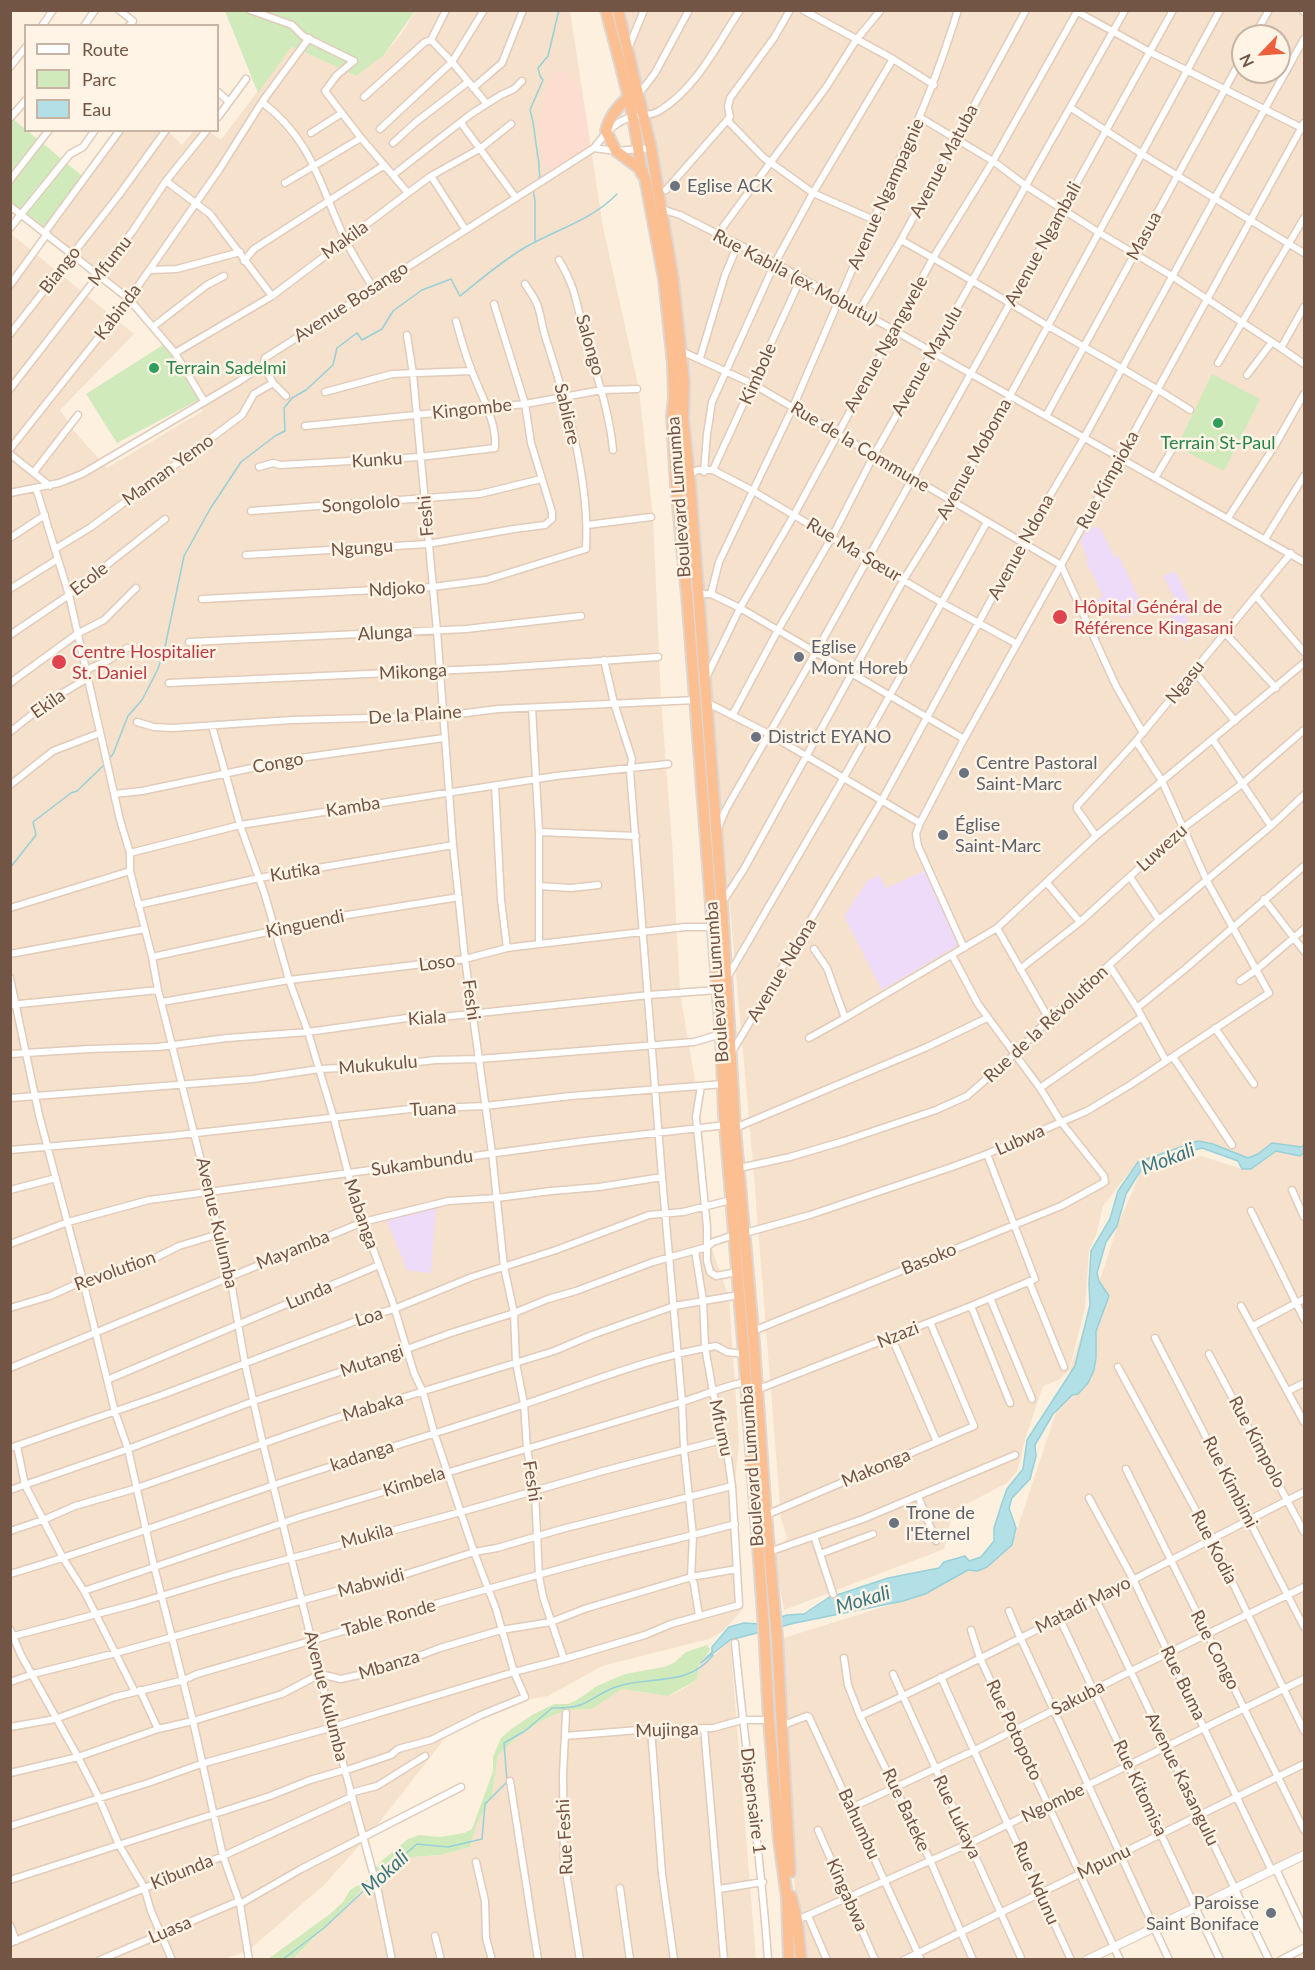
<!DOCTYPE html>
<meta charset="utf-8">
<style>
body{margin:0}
#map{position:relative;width:1315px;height:1970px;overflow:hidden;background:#fdf0de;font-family:Lato,sans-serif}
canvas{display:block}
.frame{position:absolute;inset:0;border:12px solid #735546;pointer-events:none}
.legend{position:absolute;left:24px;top:24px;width:195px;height:108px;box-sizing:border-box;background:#fff4e5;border:2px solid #c7b4a5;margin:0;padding:8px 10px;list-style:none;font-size:18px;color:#735546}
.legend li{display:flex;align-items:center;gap:12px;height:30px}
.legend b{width:30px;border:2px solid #c7b4a5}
.north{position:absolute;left:1231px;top:24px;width:60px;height:60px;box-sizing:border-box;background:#fff4e5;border:2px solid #c7b4a5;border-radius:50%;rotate:245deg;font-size:16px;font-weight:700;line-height:24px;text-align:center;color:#735546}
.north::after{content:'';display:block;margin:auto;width:21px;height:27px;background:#ed603d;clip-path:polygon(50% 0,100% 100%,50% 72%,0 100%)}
</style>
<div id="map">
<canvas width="1315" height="1970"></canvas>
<div class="frame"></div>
<ul class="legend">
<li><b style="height:8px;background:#fff"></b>Route</li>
<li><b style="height:16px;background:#d0eabc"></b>Parc</li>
<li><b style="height:16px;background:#b2e0e6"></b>Eau</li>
</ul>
<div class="north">N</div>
</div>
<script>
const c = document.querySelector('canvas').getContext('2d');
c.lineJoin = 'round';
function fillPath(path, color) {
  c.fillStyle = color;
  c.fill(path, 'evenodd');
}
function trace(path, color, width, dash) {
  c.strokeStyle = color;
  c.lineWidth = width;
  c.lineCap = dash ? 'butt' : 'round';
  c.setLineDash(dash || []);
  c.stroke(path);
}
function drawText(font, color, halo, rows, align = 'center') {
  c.font = font + ' Lato,sans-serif';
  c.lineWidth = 5;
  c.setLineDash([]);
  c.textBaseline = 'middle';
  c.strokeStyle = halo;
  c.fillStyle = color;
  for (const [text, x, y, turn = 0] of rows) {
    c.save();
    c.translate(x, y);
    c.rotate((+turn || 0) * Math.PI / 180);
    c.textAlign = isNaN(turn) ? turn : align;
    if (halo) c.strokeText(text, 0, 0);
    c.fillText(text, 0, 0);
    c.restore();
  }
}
fillPath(new Path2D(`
 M415,11h155l33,216 36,162 14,129 8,182 11,142 8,151 17,100 9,117 5,36 18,52 10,144 -4,41 8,126 -20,22 -14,8 -107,27 -54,30 -47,8 -45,20 -81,104 -50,56 -77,67 -24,8h-213l-1,-1726 124,101 -74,76 14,21 33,37 96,-57 -33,-69 -127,-111 77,-100h48l14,14 12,-14h14l13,9 70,-93 7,2 58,27 27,-20 19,-23z
 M620,11h684v1134l-3,2 -29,-4 -14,11 -10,4 -35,-14 -76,18 -34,44 -7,29 -7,15 -4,58 -16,62 -10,10 -16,6 -17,50 -9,35 -10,12 -54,28 -9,38 -160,61 -10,-54 13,-18 -6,-20 -28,-354 -83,-930zM1243,36h36v36h-36z
 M1276,1151l24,5 4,-3v703l-217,103h-286l-27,-318 151,-47 87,-49 106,-320 23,-54 60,-15 41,13h9z
 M730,1640l26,319 -463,1 62,-63 12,-15 33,-24 40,-3 30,-8 7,-23 15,-29 6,-40 19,-18 26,-17 23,-10 26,-1 30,-20 46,7 15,-7 14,-9 2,-15 17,-11z`), '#f5e1cc');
fillPath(new Path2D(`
 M564,69l15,15 11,61 -39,26 -8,-9 -5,-40 13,-49z`), '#feddd1');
fillPath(new Path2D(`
 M1093,527l7,1 15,30 4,-2 23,50 -8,3 2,4 -13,6 -5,-10 -17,8 -8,-16 10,-5 -17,-34 1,-5 -7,-16 7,-12z
 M1175,571l19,37 -10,5 11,23 -11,6 -15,-30 10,-5 -16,-31z
 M927,870l33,74 -78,46 -38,-74 23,-35 12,-6 7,13z
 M436,1205l-5,68 -24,-3 -22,-54z`), '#eddbf9');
fillPath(new Path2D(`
 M225,11h190l-32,45 -27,20 -58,-27 -7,-2 -33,46z
 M12,118l74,61 -42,56 -33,-28 -1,-86z
 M166,343l34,56 -83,44 -31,-49z
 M1212,374l48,25 -36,72 -47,-24z
 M707,1645l3,5 -11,15 -2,15 -29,16 -46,-7 -30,20 -26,1 -23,10 -26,17 -19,18 -6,40 -15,29 -7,23 -30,8 -40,3 -33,24 -12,15 -62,62h-25l62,-45 13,-12 7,-12 19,-11 10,-16 29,-24 11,-4 21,2 24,-4 8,-4 21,-58v-14l8,-19 9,-8 22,-15 22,-11h14l9,-4 20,-14 28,-12 39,-7 10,-4 12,-11z`), '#d0eabc');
const water = new Path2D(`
 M1198,1141l15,3 35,14 10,-4 14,-11 29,4 3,-2v8l-4,3 -24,-5 -25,18h-9l-4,-8 -36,-13 -28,8 -33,14 -15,24 -9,32 -11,16 -9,31 2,8 10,15 -13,35v27l-2,12 -6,13 -10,11 -6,1 -19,19 -18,31 1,11 -6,23 -18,19 -3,10 7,20 -4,17 -25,22 -10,4 -9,-1 -43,24 -22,7 -108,22 -65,17 -29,23 11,-11v-5l17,-20 15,-4 16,1 27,-9 17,-1 24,-16 60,-20 51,-10 5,-6 21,-6 4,5 12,-4 13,-16v-13l8,-25 5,-14 16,-20 4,-29 48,-74 15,-61 -1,-21 2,-33 19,-32 8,-28 20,-29z`);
fillPath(water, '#b2e0e6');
trace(water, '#98d0d9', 1.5);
trace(new Path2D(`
 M538,180l2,-4c-2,-7 0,-12 -2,-19 -3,-16 -3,-31 -8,-47l13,-30 -3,-4 -2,-8 10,-12 11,-46
 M533,189l2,12v40
 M108,760l5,-6 15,-38 14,-16 16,-31 7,-22 19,-91 26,-47 31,-47 34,-26 10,-5 -1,-23 8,-10 14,-8 27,-25 4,-17 20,-15 5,7 20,-11 11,-18 29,-21 29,-11 9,17c21,-17 41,-34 64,-48 31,-18 68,-28 93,-54
 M10,868l26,-33 -3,-13 38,-29 6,-2 28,-27
 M376,1879l41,-35 31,3 34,-8 3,-35 22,-22 -3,-39 21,-12 27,-23c35,1 33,-8 61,-20 34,-14 74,1 100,-33
 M282,1960l42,-32 49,-46`), '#98d0d9', 1.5);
const minor = new Path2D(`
 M119,10l14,11 -4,5
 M250,10l42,15 11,11 51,25
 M803,10l90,49 41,26
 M1302,10l2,2
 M1076,11l74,41 154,77
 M42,26l11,-16
 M84,26l11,-16
 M1254,36l15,-26
 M431,40l21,22 35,42
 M628,49l16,-39
 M354,61l-17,14 -12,16 36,47 47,55
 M10,67l16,-20
 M473,88l29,-25 21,-53
 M218,92l11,10
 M639,94l16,-21 34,-63
 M364,97l61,-55 6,-2 15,-30
 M262,102c51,39 57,82 83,137 8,17 19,33 28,49
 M1071,108l71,46 162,99
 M218,117l28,-38
 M10,118l16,-18
 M921,118l72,43 33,25 72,46 74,44 109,72 23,-41
 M727,120l36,37 50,36 61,27
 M461,123l55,75
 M380,129l72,-67 32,-52
 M311,133l31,-20
 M393,143l23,-21 52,-40
 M594,148l22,3 35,-3
 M393,175l78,-61 30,-19 13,-6 8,-8
 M431,176l34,53
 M10,180l39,-50
 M166,181l44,33 62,82
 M285,183l76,-45
 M666,190l64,-73 -2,-10 2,-9 44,-60 16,-28
 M10,206l119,93 46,54 29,48
 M662,207l3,3 15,5 95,48 529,299
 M10,228l60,-74 13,-7 12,-17
 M45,232l75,-102
 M717,235l110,-149 29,-46 24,-29
 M901,240c50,28 99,57 147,86 48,28 96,54 142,84
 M559,260c16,27 17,40 24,69 11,40 26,78 30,121
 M244,261l10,-12 129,-83
 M150,270l27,-1 63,-17
 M10,285l37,-51
 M859,311l42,-71 125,-230
 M154,326l53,-41 17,-9
 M10,334l109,-139 47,-65
 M407,335l6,39 24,257 16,214 12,114 27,194 12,114 10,46 2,50 8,41 3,45 8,43 4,84 4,21 21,62
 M1281,348l23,16
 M679,350l74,34 308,181 55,121 27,47
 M175,353l97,-57 136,-103 23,-17 50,-28 30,-24
 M700,358l25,-83 13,-31
 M1218,363l86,-145
 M263,365l10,18 13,13
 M1247,375l25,-33
 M10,389l122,-157 34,-51 41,-51
 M325,392l67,-18 79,-3
 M1046,416l197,-360
 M305,426l220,-22 77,-14 35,-1
 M10,449l119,-150 90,-129 43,-68 47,-64
 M10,454l40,32
 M259,467l14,-4 7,2 140,-8 75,-9c2,-27 -14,-52 -23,-77 -7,-16 -11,-33 -16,-50
 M713,470l88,-192
 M34,472l44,-57
 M704,472l3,-38 5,-32 63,-139 38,-70 80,-134
 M689,474l9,-4h15l40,21 189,112 75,41
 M1155,478l19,-32
 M36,488l33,107 51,225 10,33v18l22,86 6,33 72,286 15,88 18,80 70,283 44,160 15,73
 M10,493l49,-10 23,-9 156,-92 25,-17 2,-7 329,-210c10,-13 21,-27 38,-31 10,-2 18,-1 27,-6 37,-22 58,-66 81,-101
 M251,511l229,-17 61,-15
 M1228,518l47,-73 29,-51
 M587,525l64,-8
 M10,538l35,-23
 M1265,539l39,-63
 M55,549l36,-22 127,-94 24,-18 12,-21 19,-11
 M246,555l182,-11 86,-15 31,-4 7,-6v-7l-21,-69 -6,-39 -31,-100
 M10,589l48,-30
 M698,594h13l8,-32 74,-155 108,-251c24,-47 41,-95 57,-146
 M711,594l29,14 224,131
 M1256,596l48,56
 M202,599l231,-12 53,-7 100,-31c4,-69 -19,-145 -40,-210 -4,-11 -5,-25 -9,-35 -3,-7 -8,-14 -12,-20
 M1225,633l51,55
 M10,635l59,-40 96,-76
 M189,642l277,-13 115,-13
 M604,660l10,43 18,56 -2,12 32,406 20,225 2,48 9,86 -2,41 3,7 5,32
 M86,670l23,-10 18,-12
 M1194,671l41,50
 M706,678l34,-70 54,-93 139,-257 60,-97 85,-151
 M10,683l67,-49 27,-14 32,-32
 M169,683l330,-15 159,-11
 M706,702l63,32 151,89
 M532,708l7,124v112
 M733,714l45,-84 54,-93 42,-82 251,-445
 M137,722l17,5 19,1 119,-8 151,-4 55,-7 198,-9
 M212,726l28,99 25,70 24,85 19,52 26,87 21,81 37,100 22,73 9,19 11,40 40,120 22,57 18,63 11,25 -44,18 -50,25 -33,9 -7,6 -47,16
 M10,732l39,-31 39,-23
 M1213,740l58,86
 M10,785l43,-34 47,-18
 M495,786l6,114 6,48
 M114,794l28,-3 158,-33 144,-20
 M718,828l8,-19 90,-157 357,-642
 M539,832l97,4
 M1096,836l-19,-27v-3l59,-65 155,-188
 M130,853l110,-28 316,-49 112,-12
 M1130,877l29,43
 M1047,883l33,39
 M539,886l32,2 27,-3
 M1264,899l40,52
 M722,903l22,-34 160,-290 48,-77 268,-492
 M138,905l121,-27 194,-33
 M10,908l120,-37
 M997,928l52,91
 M964,948l-46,-102 -2,-12 4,-11 44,-84 97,-174 243,-442
 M814,949l13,19 18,50
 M10,954l135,-25
 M152,957l189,-41 118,-19
 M1109,965l28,43 29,53
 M1020,969l60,-47 103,-94 59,-44 62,-54
 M10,978l29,137 44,166 32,131 13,37 26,117 39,155 30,135 17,48 9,56
 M727,978l117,-201 143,-255
 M1240,981l16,-11 48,-41
 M162,1002l127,-22 176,-21 42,-11 32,-4 146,-17h28
 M10,1005l148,-15
 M1137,1008l48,-39 119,-103
 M1215,1028l39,56
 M809,1038l36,-20 152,-90 99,-92 208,-173
 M732,1052l150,-252 140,-257 62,-105 131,-240 89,-159
 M10,1054l79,-5 69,-2 69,-9 81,-6 99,-14 35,-1 207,-22 68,-5
 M1173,1057l59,88
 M701,1086l-5,31 11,110v34l3,11 6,4 21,-4
 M1040,1088l102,-71
 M10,1098l243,-19 66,-10 65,-3 51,-6 44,-1 215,-17 27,-8
 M735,1128l192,-81 60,-29
 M10,1150l160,-14 240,-27 75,-3 86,-10 153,-12
 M739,1168l51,-11 54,-16 92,-31 31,-14 48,-42 34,-35 110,-99 112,-94 33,-31
 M10,1190l46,-12
 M1292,1190l12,27
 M1251,1211l53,108
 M745,1233l65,-18 139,-47 38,-14 100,-43 43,-26 139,-92 -62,-112 -45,-100 -26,-40
 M10,1244l58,-22 81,-22 436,-59 141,-16
 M1029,1281l35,86
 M990,1298l42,101
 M971,1306l39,97
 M1241,1306l63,116
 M10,1308l40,-12 33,-15 74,-24 22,-11 40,-12
 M1253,1326l51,-27
 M753,1331l308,-125 44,-24 -1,-6 -43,-54 -21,-34 -62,-84 -26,-49
 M892,1338l45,104
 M1155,1338l149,289
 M1209,1354l95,178
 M1118,1367l94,173 92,191
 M10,1368l353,-146 85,-21 49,-3 54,-7 48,-4 63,-10
 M107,1380l272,-115
 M756,1390l215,-84 64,-27 -48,-125
 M1288,1391l16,-8
 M17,1446l8,39 38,73 21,33 51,101
 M10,1448l152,-53 207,-79 25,-7 78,-32 84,-27 93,-35 34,-3 48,-12
 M1126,1469l178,361
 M10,1490l118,-41 126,-48 153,-52 44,-16 63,-20 34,-14 28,-8 77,-29 54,-15 6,-5 21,-7
 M918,1496l18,45
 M1089,1498l44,81 139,292
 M766,1515l208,-89 -44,-104
 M10,1531l33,-11 32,-14 62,-18 196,-69 221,-68 38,-16 82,-29 65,-11
 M814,1536l19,58
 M769,1552l94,-33 152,-64
 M820,1554l53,-20
 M10,1574c89,-26 176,-59 264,-89 83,-28 168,-53 251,-81 64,-21 125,-47 191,-58l11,6 17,2
 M84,1591l216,-74 382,-115c22,-7 42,-16 64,-20
 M1096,1599l173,361
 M1009,1611l11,26 149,323
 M1059,1617l161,343
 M10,1629l11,26 57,102 21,41 20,47 25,42 7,24 21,49
 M971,1630l9,28 140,302
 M10,1637l125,-33 98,-30 228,-62 142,-41 122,-32
 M735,1643c10,106 26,211 33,317
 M844,1658l4,27 12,31 70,144 43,100
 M893,1674l129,286
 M941,1677c41,95 87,188 130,283
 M10,1682l23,-8 83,-21 166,-47 83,-23 26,-4 83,-27 23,-4 65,-19 170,-43
 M140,1690l18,39
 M566,1713l-3,62 1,84 16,101
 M860,1716c151,-69 296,-150 444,-224
 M781,1726l26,-10 2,1 112,243
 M10,1727l45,-8 60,-22 69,-17 13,-6c139,-40 278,-84 419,-120 40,-10 79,-19 119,-30
 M704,1728l20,232
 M651,1729l11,145 12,86
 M565,1736l86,-7 62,-1 29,-8h27
 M10,1773l68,-16 80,-28 35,-8 89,-27 38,-20 21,5 40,-9 59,-22 61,-18 50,-8 36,-14 104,-31 46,-8
 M510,1781l28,179
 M350,1793l27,-7 48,-30
 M851,1808l122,-57 158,-80 173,-84
 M10,1826l138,-43 53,-19 132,-37 181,-55 50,-13 81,-24 26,-11 68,-19 -7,-119 -7,-47 -12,-47 -8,-45 -2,-47 -8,-49
 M818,1830l57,130
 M476,1862l9,39 1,37 6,22
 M1276,1869l28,60
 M10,1880l260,-84 40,-16 34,-10
 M620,1888l10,72
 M719,1889l44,-7
 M240,1904l61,-35 160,-82
 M808,1916l19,44
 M797,1920l173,-77 334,-164
 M10,1925l6,16
 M435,1936l6,24
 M10,1943l213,-87 128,-59
 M100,1960l139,-59
 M904,1960l400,-196
 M1281,1960l23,-12`);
const tertiary = new Path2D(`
 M1087,1960l217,-105`);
const trunk = new Path2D(`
 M606,10c14,54 30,106 35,162l4,6 19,101 9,85 1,34 -2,18 4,69 11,110 34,439 3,79 20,241 20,274 5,92 10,120 8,58 2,62
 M618,10l33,138 22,131 11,103 -1,36 7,65 32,421 13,224 18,203 13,184 11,122 13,235
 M629,97c-11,9 -20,21 -23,34l10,20 27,20
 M791,1896l6,24 4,40`);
trace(minor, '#e1cbba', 9);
trace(tertiary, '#e1cbba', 10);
trace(trunk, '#ddd6d3', 14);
trace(minor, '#fff', 6);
trace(tertiary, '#fff', 8);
trace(trunk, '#fcbf92', 10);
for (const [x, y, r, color] of [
 [675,186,6,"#6b7280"],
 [154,368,6,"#2e9e5b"],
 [1218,423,6,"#2e9e5b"],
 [1060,617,8,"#e0444e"],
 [799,657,6,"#6b7280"],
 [59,662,8,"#e0444e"],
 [756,737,6,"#6b7280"],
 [964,773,6,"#6b7280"],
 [943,835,6,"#6b7280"],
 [894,1523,6,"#6b7280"],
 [1271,1913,6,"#6b7280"]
]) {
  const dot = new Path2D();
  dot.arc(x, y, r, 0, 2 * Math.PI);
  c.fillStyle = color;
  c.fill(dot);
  trace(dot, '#fff4e5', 2);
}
drawText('18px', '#735546', '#fff4e5', [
 ["Avenue Matuba",944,161,-62],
 ["Avenue Ngampagnie",886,194,-66],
 ["Masua",1144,236,-61],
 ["Makila",345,240,-36],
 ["Avenue Ngambali",1043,244,-61],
 ["Mfumu",110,261,-52],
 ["Biango",60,270,-52],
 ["Rue Kabila (ex Mobutu)",795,277,28],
 ["Avenue Bosango",351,302,-33],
 ["Kabinda",118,312,-53],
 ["Avenue Ngangwele",886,344,-61],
 ["Salongo",590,345,74],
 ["Avenue Mayulu",927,361,-60],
 ["Kimbole",758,374,-66],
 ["Kingombe",472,409,-6],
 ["Sabliere",567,414,77],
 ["Rue de la Commune",860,447,31],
 ["Avenue Moboma",974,459,-61],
 ["Kunku",377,460,-4],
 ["Maman Yemo",168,470,-36],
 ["Rue Kimpioka",1108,480,-61],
 ["Boulevard Lumumba",679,497,-94],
 ["Songololo",361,504,-4],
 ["Feshi",426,516,-95],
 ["Avenue Ndona",1021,547,-61],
 ["Ngungu",362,548,-4],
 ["Rue Ma Sœur",854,550,31],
 ["Ecole",89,579,-38],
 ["Ndjoko",397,589,-3],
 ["Alunga",385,633,-3],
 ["Mikonga",413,672,-3],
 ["Ngasu",1185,682,-51],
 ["Ekila",48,704,-35],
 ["De la Plaine",415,715,-4],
 ["Congo",278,763,-10],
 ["Kamba",353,807,-9],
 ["Luwezu",1162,848,-42],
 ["Kutika",295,872,-9],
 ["Kinguendi",305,924,-12],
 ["Loso",437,963,-7],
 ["Avenue Ndona",782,970,-59],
 ["Boulevard Lumumba",717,982,-94],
 ["Feshi",471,1000,82],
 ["Kiala",427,1018,-4],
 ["Rue de la Révolution",1046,1024,-43],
 ["Mukukulu",378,1065,-5],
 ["Tuana",433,1109,-3],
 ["Lubwa",1020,1140,-24],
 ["Sukambundu",422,1163,-8],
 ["Mabanga",361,1214,71],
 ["Avenue Kulumba",217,1223,77],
 ["Mayamba",293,1250,-22],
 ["Basoko",929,1259,-22],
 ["Revolution",115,1271,-20],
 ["Lunda",309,1295,-23],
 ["Loa",369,1317,-18],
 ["Nzazi",898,1335,-22],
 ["Mutangi",372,1361,-19],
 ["Mabaka",373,1407,-17],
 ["Mfumu",721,1428,78],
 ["Rue Kimpolo",1257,1442,62],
 ["kadanga",362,1456,-18],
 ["Boulevard Lumumba",752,1466,-94],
 ["Makonga",876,1468,-23],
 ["Feshi",532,1481,81],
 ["Kimbela",414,1482,-17],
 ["Rue Kimbimi",1230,1482,63],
 ["Mukila",367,1536,-15],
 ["Rue Kodia",1214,1547,63],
 ["Mabwidi",371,1583,-15],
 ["Matadi Mayo",1083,1605,-27],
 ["Table Ronde",389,1618,-16],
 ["Rue Congo",1215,1650,63],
 ["Mbanza",389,1665,-17],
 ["Rue Buma",1183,1683,64],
 ["Avenue Kulumba",326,1696,76],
 ["Sakuba",1078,1698,-27],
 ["Mujinga",667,1730,-2],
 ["Rue Potopoto",1014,1730,65],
 ["Avenue Kasangulu",1182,1779,64],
 ["Rue Kitomisa",1140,1788,65],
 ["Dispensaire 1",753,1801,83],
 ["Ngombe",1053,1803,-26],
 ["Rue Bateke",906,1810,65],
 ["Rue Lukaya",957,1817,65],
 ["Bahumbu",859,1824,65],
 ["Rue Feshi",565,1837,-93],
 ["Mpunu",1104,1862,-26],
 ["Kibunda",182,1872,-22],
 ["Rue Ndunu",1036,1883,66],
 ["Kingabwa",847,1895,66],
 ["Luasa",170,1930,-23]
]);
drawText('18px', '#5b616d', '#fff4e5', [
 ["Eglise ACK",687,186],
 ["Eglise",811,647],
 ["Mont Horeb",811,668],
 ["District EYANO",768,737],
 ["Centre Pastoral",976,763],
 ["Saint-Marc",976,784],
 ["Église",955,825],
 ["Saint-Marc",955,846],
 ["Trone de",906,1513],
 ["l'Eternel",906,1534],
 ["Paroisse",1259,1903,"right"],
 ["Saint Boniface",1259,1924,"right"]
], 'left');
drawText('18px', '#27864d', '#fff4e5', [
 ["Terrain Sadelmi",166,368],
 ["Terrain St-Paul",1218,443,"center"]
], 'left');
drawText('18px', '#be3a42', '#fff4e5', [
 ["Hôpital Général de",1074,607],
 ["Référence Kingasani",1074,628],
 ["Centre Hospitalier",72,652],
 ["St. Daniel",72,673]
], 'left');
drawText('italic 20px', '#3c7781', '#fff4e5', [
 ["Mokali",1168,1159,-21],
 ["Mokali",863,1600,-16],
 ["Mokali",385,1873,-42]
]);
</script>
